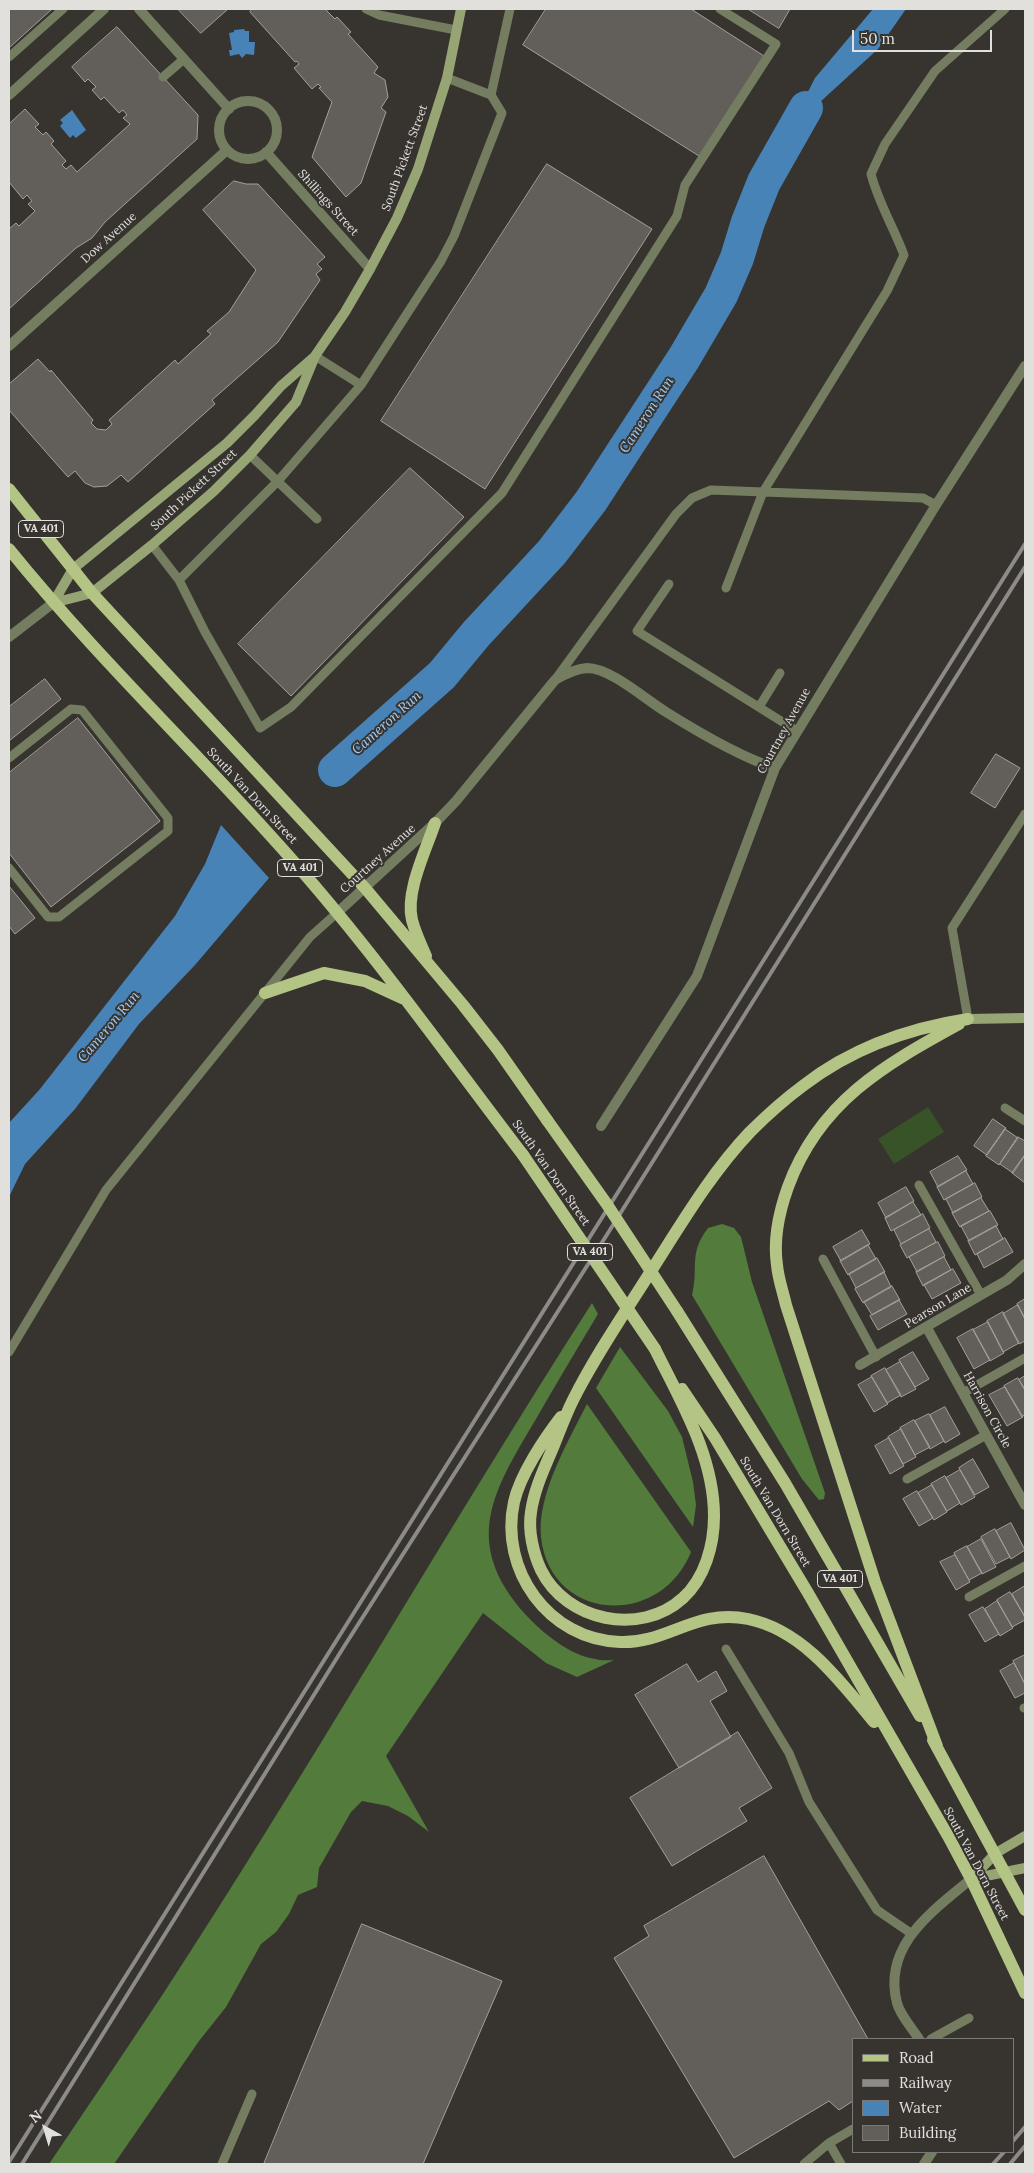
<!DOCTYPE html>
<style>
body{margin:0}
#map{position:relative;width:1034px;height:2173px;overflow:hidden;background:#373430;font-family:Lora,serif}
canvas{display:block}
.frame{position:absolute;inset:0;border:10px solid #e2e0dd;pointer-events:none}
.legend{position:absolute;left:852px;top:2038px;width:162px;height:115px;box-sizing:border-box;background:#373430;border:1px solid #7b7975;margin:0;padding:6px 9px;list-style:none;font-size:15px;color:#e2e0dd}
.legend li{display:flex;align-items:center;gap:10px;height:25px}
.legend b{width:25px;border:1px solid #7b7975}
.north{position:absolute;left:20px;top:2103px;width:50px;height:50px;-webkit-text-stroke:4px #373430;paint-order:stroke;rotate:321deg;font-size:14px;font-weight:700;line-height:20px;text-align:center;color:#e2e0dd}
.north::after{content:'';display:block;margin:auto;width:18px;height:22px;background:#e2e0dd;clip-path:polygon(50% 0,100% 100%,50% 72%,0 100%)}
.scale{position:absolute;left:852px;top:30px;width:140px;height:22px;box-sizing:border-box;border:2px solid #e2e0dd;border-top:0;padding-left:6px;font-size:15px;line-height:18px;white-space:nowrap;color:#e2e0dd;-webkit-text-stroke:4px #373430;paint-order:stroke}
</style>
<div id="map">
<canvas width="1034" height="2173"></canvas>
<div class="frame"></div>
<ul class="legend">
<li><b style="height:6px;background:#b3c485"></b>Road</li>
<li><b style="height:6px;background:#8d8b87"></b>Railway</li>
<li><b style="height:14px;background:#4783b7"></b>Water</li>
<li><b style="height:14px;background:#625f5b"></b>Building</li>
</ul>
<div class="north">N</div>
<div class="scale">50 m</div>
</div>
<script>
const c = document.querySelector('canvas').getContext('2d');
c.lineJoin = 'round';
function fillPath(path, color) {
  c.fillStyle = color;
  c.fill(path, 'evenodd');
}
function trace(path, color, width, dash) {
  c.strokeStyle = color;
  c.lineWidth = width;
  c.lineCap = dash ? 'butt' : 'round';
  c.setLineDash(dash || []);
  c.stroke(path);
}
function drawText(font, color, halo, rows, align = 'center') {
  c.font = font + ' Lora,serif';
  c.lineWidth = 4;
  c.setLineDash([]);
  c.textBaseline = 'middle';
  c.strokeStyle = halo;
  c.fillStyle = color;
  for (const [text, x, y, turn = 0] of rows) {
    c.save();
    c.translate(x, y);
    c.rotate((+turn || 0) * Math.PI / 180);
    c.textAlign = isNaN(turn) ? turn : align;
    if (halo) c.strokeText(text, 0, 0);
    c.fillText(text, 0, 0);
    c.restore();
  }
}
fillPath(new Path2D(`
 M928,1107l16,25 -50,32 -16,-25z`), '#375327');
fillPath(new Path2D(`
 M722,1224l12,4 7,9 11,45 73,211 -1,6 -5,1 -17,-21 -110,-184c7,-28 -4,-41 16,-67z
 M592,1303l6,11c-21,35 -42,70 -62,105 -42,71 -76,123 -10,196 17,18 43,40 69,44 6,2 13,1 19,1l-37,17 -31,-14 -63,-50 -97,143 43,76 -21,-16 -20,-10 -26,-5 -11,11 -32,56 -2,19 -19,8 -9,19 -13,18 -15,12 -35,63 -27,34 -85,123h-65c38,-56 76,-113 114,-170 148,-227 283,-463 429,-691z
 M620,1347l48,64 14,26 11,45 3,23 -3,22 -97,-139z
 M587,1404l104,148c-31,77 -141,70 -150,-15 -4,-43 27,-95 46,-133z`), '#537b3c');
fillPath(new Path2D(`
 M873,9h33l-28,40 -59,54 -35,45 9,-27 22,-43z
 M244,29l1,2h4v11h6l-1,13 -8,-1 -4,4 -3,-4 -9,2 -1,-6h3l-3,-17 5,-1v-2z
 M72,110l14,20 -10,8 -3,-3 -3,3 -10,-12 3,-3 -3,-3z
 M221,825l48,53 -74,87 -56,59 -64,85 -50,55 -16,33v-74l31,-34 135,-173 30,-52z`), '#4783b7');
trace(new Path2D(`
 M335,770l107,-95 34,-41 76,-82 39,-51 93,-143 37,-63 16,-37 11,-36 16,-40 42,-74`), '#4783b7', 34);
const building = new Path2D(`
 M9,9h43l-43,39z
 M178,9h50l-27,24z
 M252,9h73l10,10 2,-2 14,15 -3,2 30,33 -4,6 11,7 3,17 -7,11 5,4 -25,71 -15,14 -34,-40 20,-55 -13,-14 2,-1 -3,-3 -6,5 -18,-21 5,-4 -2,-3 -2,1 -45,-50z
 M546,9h145l73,47 -65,100 -176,-111z
 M748,9h42l-11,19z
 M117,27l81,88 -1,24 -92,83 -13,16 -16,10 -67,61v-80l7,-6 3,3 16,-15 -7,-7 4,-3 -5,-6 -4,4 -14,-17v-58l16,-15 14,15 -4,3 8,8 3,-3 8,9 -3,3 15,17 -4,4 4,4 5,-4 6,7 53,-48 -7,-6 4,-3 -4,-5 -4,3 -15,-16 -3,3 -9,-10 4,-3 -8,-8 -3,3 -13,-15z
 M547,164l105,65 -167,260 -104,-68z
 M234,181l12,3h12l67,73 -8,7 5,5 -6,5 4,6 -42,62 -66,58 3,4 -87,78 -7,-7 -14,11 -13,1 -9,-4 -10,-12 -7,6 -59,-67v-26l29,-25 12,13 1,-2 42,50 -2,3 6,6 9,1 6,-6 -3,-4 66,-60 3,4 33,-30 -4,-3 22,-19 27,-42 -53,-60z
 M410,468l54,49 -173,179 -53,-52z
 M45,679l16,20 -52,42v-34z
 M78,718l82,103 -109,86 -42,-54v-80z
 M996,754l24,14 -25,40 -24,-15z
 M9,886l26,32 -20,16 -6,-8z
 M993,1119l13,9 -19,27 -13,-9z
 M1005,1129l13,9 -19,27 -13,-9z
 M1018,1137l7,4v14l-12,18 -13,-9z
 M1025,1155v28l-13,-10z
 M958,1156l9,14 -29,17 -8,-15z
 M966,1171l7,13 -29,16 -7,-13z
 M975,1183l7,14 -29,16 -7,-14z
 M906,1187l8,14 -28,17 -8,-15z
 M981,1198l8,13 -29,16 -8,-14z
 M913,1202l8,13 -30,16 -6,-13z
 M990,1211l8,14 -29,16 -8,-15z
 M923,1214l7,14 -29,16 -7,-14z
 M996,1226l7,13 -28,16 -7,-14z
 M929,1229l7,13 -29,16 -7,-13z
 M862,1230l8,14 -29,17 -8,-14z
 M1005,1238l8,14 -29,16 -7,-14z
 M938,1242l7,14 -28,16 -8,-15z
 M868,1245l8,14 -28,16 -8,-14z
 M944,1257l7,13 -28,16 -7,-14z
 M877,1258l8,14 -29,16 -7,-14z
 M953,1269l8,14 -29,16 -8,-14z
 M884,1272l7,15 -28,16 -8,-14z
 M892,1286l8,14 -28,15 -8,-13z
 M1025,1299v20l-8,-15z
 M899,1300l8,14 -29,16 -8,-14z
 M1018,1305l7,14v22l-6,3 -16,-30z
 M1003,1312l16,31 -16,9 -16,-31z
 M988,1322l16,31 -14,8 -17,-31z
 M973,1329l17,31 -16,9 -17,-31z
 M913,1352l16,27 -14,8 -16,-27z
 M900,1362l16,27 -15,8 -15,-27z
 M885,1368l16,27 -14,8 -16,-27z
 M1025,1376v14l-6,-10z
 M872,1377l16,27 -14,8 -16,-27z
 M1018,1378l7,12v24l-3,3 -18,-31z
 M1005,1387l18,30 -16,9 -18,-31z
 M945,1407l15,27 -15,9 -15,-28z
 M929,1414l15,27 -14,8 -15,-28z
 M914,1420l16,27 -15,8 -15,-27z
 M901,1429l15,28 -13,7 -15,-27z
 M889,1438l15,28 -14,8 -15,-28z
 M973,1459l16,28 -14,8 -16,-27z
 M960,1470l15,27 -14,8 -15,-27z
 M945,1476l15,27 -13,8 -16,-27z
 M932,1485l15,27 -13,8 -16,-27z
 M917,1491l16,27 -14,8 -16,-27z
 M1011,1523l14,27 -14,9 -15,-28z
 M995,1529l15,28 -14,7 -15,-27z
 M981,1539l15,28 -14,7 -15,-27z
 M967,1546l15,27 -13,7 -15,-27z
 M955,1555l15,27 -14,8 -16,-28z
 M1025,1586v31l-13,-23z
 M1010,1592l15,25v3l-13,7 -15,-27z
 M997,1601l16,27 -13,8 -15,-27z
 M983,1607l16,27 -14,8 -16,-27z
 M1025,1655v29l-12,-23z
 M1014,1663l11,21v9l-10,5 -15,-27z
 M687,1664l11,18 18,-11 11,20 -17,10 21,36 -52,31 -44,-73z
 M738,1732l34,56 -33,20 8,13 -75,45 -42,-68z
 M764,1856l104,183h-15v62l-14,9 -10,-9 -95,57 -120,-200 35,-22 -5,-10z
 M362,1924l140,57 -79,183h-159z`);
fillPath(building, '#625f5b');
trace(building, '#a3a09b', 1);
trace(new Path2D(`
 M366,9l13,6 77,15
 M510,9l-19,86 11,18 -48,123 -13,25 -80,124 -83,96 -99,99 26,52 55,96 31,-21 211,-214 175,-277 8,-31 91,-141 -56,-35
 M9,57l54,-48
 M163,77l21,-18
 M447,78l44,17
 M315,356l46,29
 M250,455l67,64
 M152,545l27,35
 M669,584l-32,47 160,100
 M726,588l37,-96 124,-201 17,-36c-11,-29 -25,-51 -33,-81l14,-30 50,-73 70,-62
 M555,680l121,-166 16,-16 19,-8 212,8 13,7
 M759,707l21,-34
 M9,758l62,-49 11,1 86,108v13l-109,86h-11l-39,-49
 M968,1019l-16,-91 73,-114
 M1005,1108l20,13
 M919,1185l62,110
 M823,1259l53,98
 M9,1352l97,-162 204,-253 28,-25
 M963,1393l62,-35
 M907,1479l79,-44
 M969,1597l56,-31
 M726,1649l63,104 20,49 68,108 35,24
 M1024,1708h1
 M931,2039l38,-21
 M222,2164l30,-70
 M804,2164l25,-21
 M841,2164l-12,-21 24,-14`), '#747d5f', 9);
trace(new Path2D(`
 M139,9l90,100
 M9,95l95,-86
 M219 130a29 29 0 1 1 58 0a29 29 0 1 1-58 0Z
 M266,152l104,117
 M9,346l218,-196
 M9,637l44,-34
 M338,912l97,-89 21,-22 99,-121c10,-6 20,-11 32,-12 24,0 59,32 79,44 32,20 74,45 109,56
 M601,1126l96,-150 78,-208 161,-263 89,-139
 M927,1328l98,177
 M860,1365l147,-85 18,-16
 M919,2039c-7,-11 -19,-24 -22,-36 -15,-58 36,-92 74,-124
 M924,2164l8,-12`), '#747d5f', 10);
trace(new Path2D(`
 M53,603l39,-10 60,-48 62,-54 36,-36 46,-53 19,-46 30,-44 25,-43 27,-51 21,-49 29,-91 14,-69
 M53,603l20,-34 154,-126 28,-28 26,-29 32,-28
 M968,1019l57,-1
 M971,1879l25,-26 29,-17
 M971,1879l54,-11`), '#97a575', 10);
trace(new Path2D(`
 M9,489l83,104 273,295 98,117 35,45 49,70
 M9,549c89,110 192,207 285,313 82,93 154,195 229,293
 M426,956c-5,-11 -11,-24 -14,-36 -7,-28 14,-70 23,-97
 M265,993l59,-20 41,8 37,17
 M677,1311l108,172 135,233
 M655,1349c26,53 59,107 59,167 0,29 -9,62 -31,82 -43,39 -117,23 -142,-28 -8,-17 -13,-40 -10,-58 3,-22 13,-43 21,-62 7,-17 13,-34 21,-50 23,-46 53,-89 80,-132 30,-47 59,-96 97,-136 17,-17 35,-33 54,-47 48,-37 106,-57 164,-66
 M682,1389l33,49 93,155 140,243 23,43 54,114
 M561,1417c-17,22 -41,58 -47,85 -15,68 35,138 106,140 47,2 76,-34 128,-23 55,11 93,63 126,103
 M933,1740l92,170
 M937,1746l-62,-164 -89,-277c-3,-13 -8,-27 -9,-40 -4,-27 2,-53 11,-78 31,-85 96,-122 171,-163`), '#b3c485', 12);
trace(new Path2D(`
 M1013,2141l12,-14
 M9,2162l1016,-1618
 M22,2164l323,-519 263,-412 417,-666
 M993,2164l11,-12
 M1010,2164l15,-18`), '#8d8b87', 4);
trace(new Path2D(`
 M547,1120l59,83 71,108
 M523,1155l132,194`), '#b3c485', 12);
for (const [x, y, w] of [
 [41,529,45],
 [300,868,45],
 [590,1252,45],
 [840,1579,45]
]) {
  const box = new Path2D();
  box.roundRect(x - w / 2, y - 8.5, w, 17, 4);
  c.fillStyle = '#373430';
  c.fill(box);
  trace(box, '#e2e0dd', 1);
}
drawText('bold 11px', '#e2e0dd', null, [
 ["VA 401",41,529],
 ["VA 401",300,868],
 ["VA 401",590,1252],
 ["VA 401",840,1579]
]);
drawText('12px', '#e2e0dd', '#373430', [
 ["South Pickett Street",405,158,-70],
 ["Shillings Street",328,203,48],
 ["Dow Avenue",109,238,-42],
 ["South Pickett Street",194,490,-43],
 ["Courtney Avenue",784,731,-61],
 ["South Van Dorn Street",252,796,47],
 ["Courtney Avenue",378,859,-42],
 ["South Van Dorn Street",551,1173,55],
 ["Pearson Lane",938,1306,-31],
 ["Harrison Circle",987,1410,61],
 ["South Van Dorn Street",775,1512,59],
 ["South Van Dorn Street",976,1864,62]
]);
drawText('italic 14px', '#9ecdf9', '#373430', [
 ["Cameron Run",647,415,-57],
 ["Cameron Run",387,723,-42],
 ["Cameron Run",109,1027,-50]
]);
</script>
